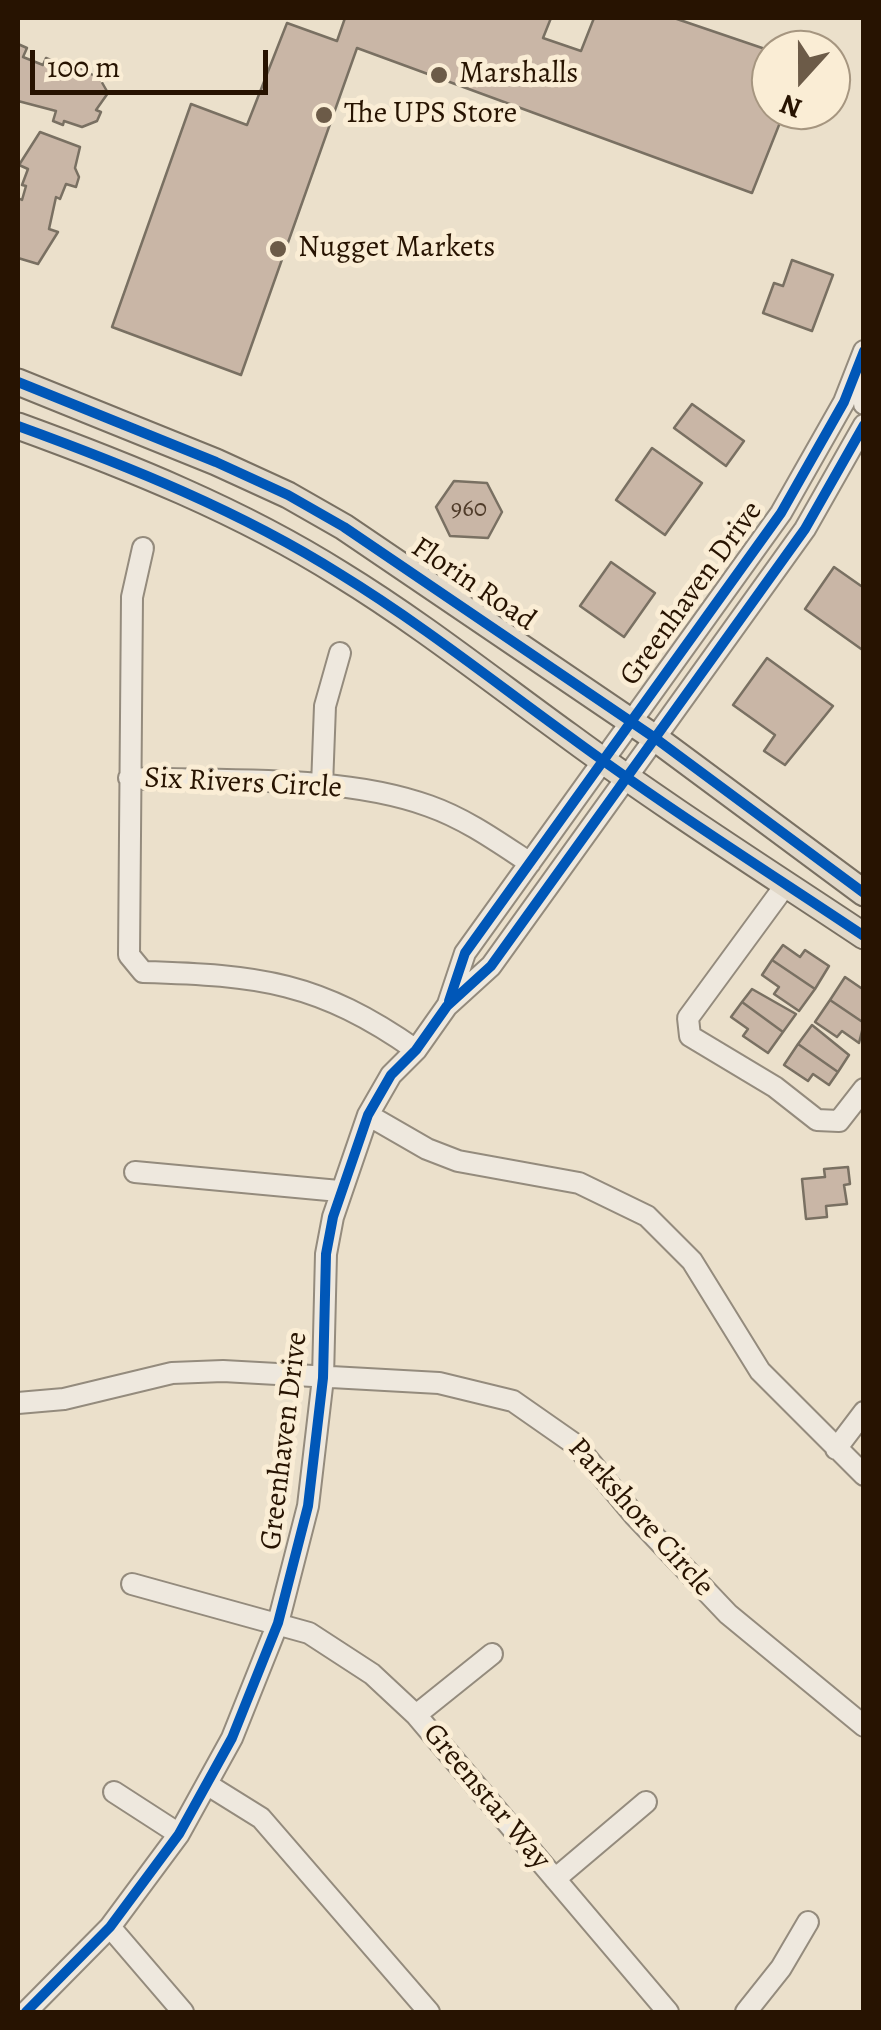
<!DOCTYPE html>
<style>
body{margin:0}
#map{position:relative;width:881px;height:2030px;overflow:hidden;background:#ebe0cb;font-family:Alegreya,serif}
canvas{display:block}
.frame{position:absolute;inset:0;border:20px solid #271301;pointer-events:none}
.north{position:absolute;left:751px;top:30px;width:100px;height:100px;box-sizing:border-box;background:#faedd5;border:2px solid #a69680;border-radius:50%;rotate:201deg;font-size:28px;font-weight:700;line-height:40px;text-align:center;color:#271301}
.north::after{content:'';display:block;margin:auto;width:35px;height:45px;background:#6c5b48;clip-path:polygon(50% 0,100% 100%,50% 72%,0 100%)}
.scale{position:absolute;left:30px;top:50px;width:238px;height:45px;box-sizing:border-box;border:5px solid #271301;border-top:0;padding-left:12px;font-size:30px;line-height:35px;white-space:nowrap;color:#271301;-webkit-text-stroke:8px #faedd5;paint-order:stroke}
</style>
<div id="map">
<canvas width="881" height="2030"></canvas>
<div class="frame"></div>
<div class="north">N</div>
<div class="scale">100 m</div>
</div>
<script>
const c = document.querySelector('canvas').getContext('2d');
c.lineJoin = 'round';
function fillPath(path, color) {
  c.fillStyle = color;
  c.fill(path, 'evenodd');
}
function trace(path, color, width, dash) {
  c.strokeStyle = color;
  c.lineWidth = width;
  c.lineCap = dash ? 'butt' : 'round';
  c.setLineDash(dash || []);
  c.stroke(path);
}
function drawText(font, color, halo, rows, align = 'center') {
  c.font = font + ' Alegreya,serif';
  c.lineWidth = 10;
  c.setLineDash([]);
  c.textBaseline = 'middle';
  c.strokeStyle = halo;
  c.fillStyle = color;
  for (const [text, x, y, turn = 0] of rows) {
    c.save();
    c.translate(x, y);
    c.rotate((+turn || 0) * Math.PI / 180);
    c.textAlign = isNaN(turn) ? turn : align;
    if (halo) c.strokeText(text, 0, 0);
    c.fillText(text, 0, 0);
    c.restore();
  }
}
const building = new Path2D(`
 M345,18h206l-8,20 38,13 13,-33h80l97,33v59h14l-33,83 -395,-145 -116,327 -129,-48 79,-223 56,21 40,-102 50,18z
 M18,44l9,4 -4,9 20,8 3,-7 7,3 -2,6 19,6 3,-9 27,15 8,14 -12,17 5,2 -4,9 -15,6 -18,-6 -1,4 -10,-4 3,-10 -38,-10z
 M40,132l40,15 -5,21 4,9 -3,10 -10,-3 -6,15 -4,-2 -7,32 9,3 -20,32 -20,-6v-60l4,2 4,-14 -4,-1 6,-16 -9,-4z
 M792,260l41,15 -21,56 -49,-18 11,-30 9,3z
 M692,404l52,37 -18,25 -52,-38z
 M652,448l50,35 -37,52 -49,-35z
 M454,481l33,2 15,29 -14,26 -38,-2 -14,-29z
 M611,562l44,31 -31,44 -44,-31z
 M834,567l30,21v63l-59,-42z
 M767,658l66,48 -48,59 -21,-14 11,-16 -42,-30z
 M783,945l17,12 5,-7 24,16 -14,23 -43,-29z
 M772,960l43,29 -16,22 -25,-17 5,-7 -17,-12z
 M845,977l19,13v33l-34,-23z
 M752,989l44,25 -13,18 -41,-30z
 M830,1000l34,23 -5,20 -17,-12 -5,6 -22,-15z
 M742,1002l41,30 -15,21 -25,-17 5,-7 -17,-12z
 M812,1025l37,30 -11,17 -40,-28z
 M798,1044l40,28 -9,13 -16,-11 -5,7 -24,-16z
 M848,1167l2,17 -6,1 3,19 -21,2 1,11 -21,2 -4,-40 23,-2 -1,-8z`);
fillPath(building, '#c9b6a6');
trace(building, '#797062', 2.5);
const minor = new Path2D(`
 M864,393v11
 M143,548l-11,49 -3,358 14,17c116,3 176,10 273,78
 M129,778c95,4 211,-4 300,28 37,13 69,36 101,57
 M322,786l3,-80 15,-53
 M787,883l-99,135 2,18 85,51 42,33 22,1 25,-32
 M448,1004l17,-51 316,-440 63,-111 20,-51
 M368,1115l59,34 31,12 121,22 68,33 45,45 68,110 104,104
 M135,1172l204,19
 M18,1403l46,-4 108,-26 51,-2 216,12 74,18 63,44 59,71 93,98 136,112
 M836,1449l28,-37
 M132,1584l177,49 63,41 44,41 252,297
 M416,1715l76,-61
 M208,1785l53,33 168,194
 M114,1792l65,42
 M555,1879l91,-77
 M110,1927l73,85
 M26,2012l84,-85 69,-93 53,-96 46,-115 30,-117 15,-128 3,-124 7,-37 35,-102 23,-40 25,-25 31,-44 44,-40 164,-228 150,-209 59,-104
 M746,2012l35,-44 27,-46`);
const major = new Path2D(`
 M18,382l198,80 72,33 56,32 311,211 209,155
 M18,426c110,40 222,85 322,148 80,49 153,107 229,162 95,70 196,134 295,200`);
trace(minor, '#948b7d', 24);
trace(major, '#797062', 29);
trace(minor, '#eee8de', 20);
trace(major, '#e1d8c8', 25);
trace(new Path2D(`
 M18,382l198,80 72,33 56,32 311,211 209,155
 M18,426c110,40 222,85 322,148 80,49 153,107 229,162 95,70 196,134 295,200
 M449,1001l16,-48 316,-440 63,-111 20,-51
 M26,2012l84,-85 69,-93 53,-96 46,-115 30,-117 15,-128 3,-124 7,-37 35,-102 23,-40 25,-25 31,-44 44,-40 164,-228 150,-209 59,-104`), '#0057b8', 10);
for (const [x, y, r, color] of [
 [439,75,10,"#6c5b48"],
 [324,115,10,"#6c5b48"],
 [278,249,10,"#6c5b48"]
]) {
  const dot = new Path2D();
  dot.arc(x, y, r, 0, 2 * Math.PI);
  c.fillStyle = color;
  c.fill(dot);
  trace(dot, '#faedd5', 4);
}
drawText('25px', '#503c2a', null, [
 ["960",469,510]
]);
drawText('30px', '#271301', '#faedd5', [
 ["Marshalls",459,75],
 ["The UPS Store",344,115],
 ["Nugget Markets",298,249]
], 'left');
drawText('30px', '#271301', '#faedd5', [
 ["Florin Road",473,585,34],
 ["Greenhaven Drive",692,594,-54],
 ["Six Rivers Circle",243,784,3],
 ["Greenhaven Drive",285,1441,-83],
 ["Parkshore Circle",640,1518,48],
 ["Greenstar Way",486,1797,50]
]);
</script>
